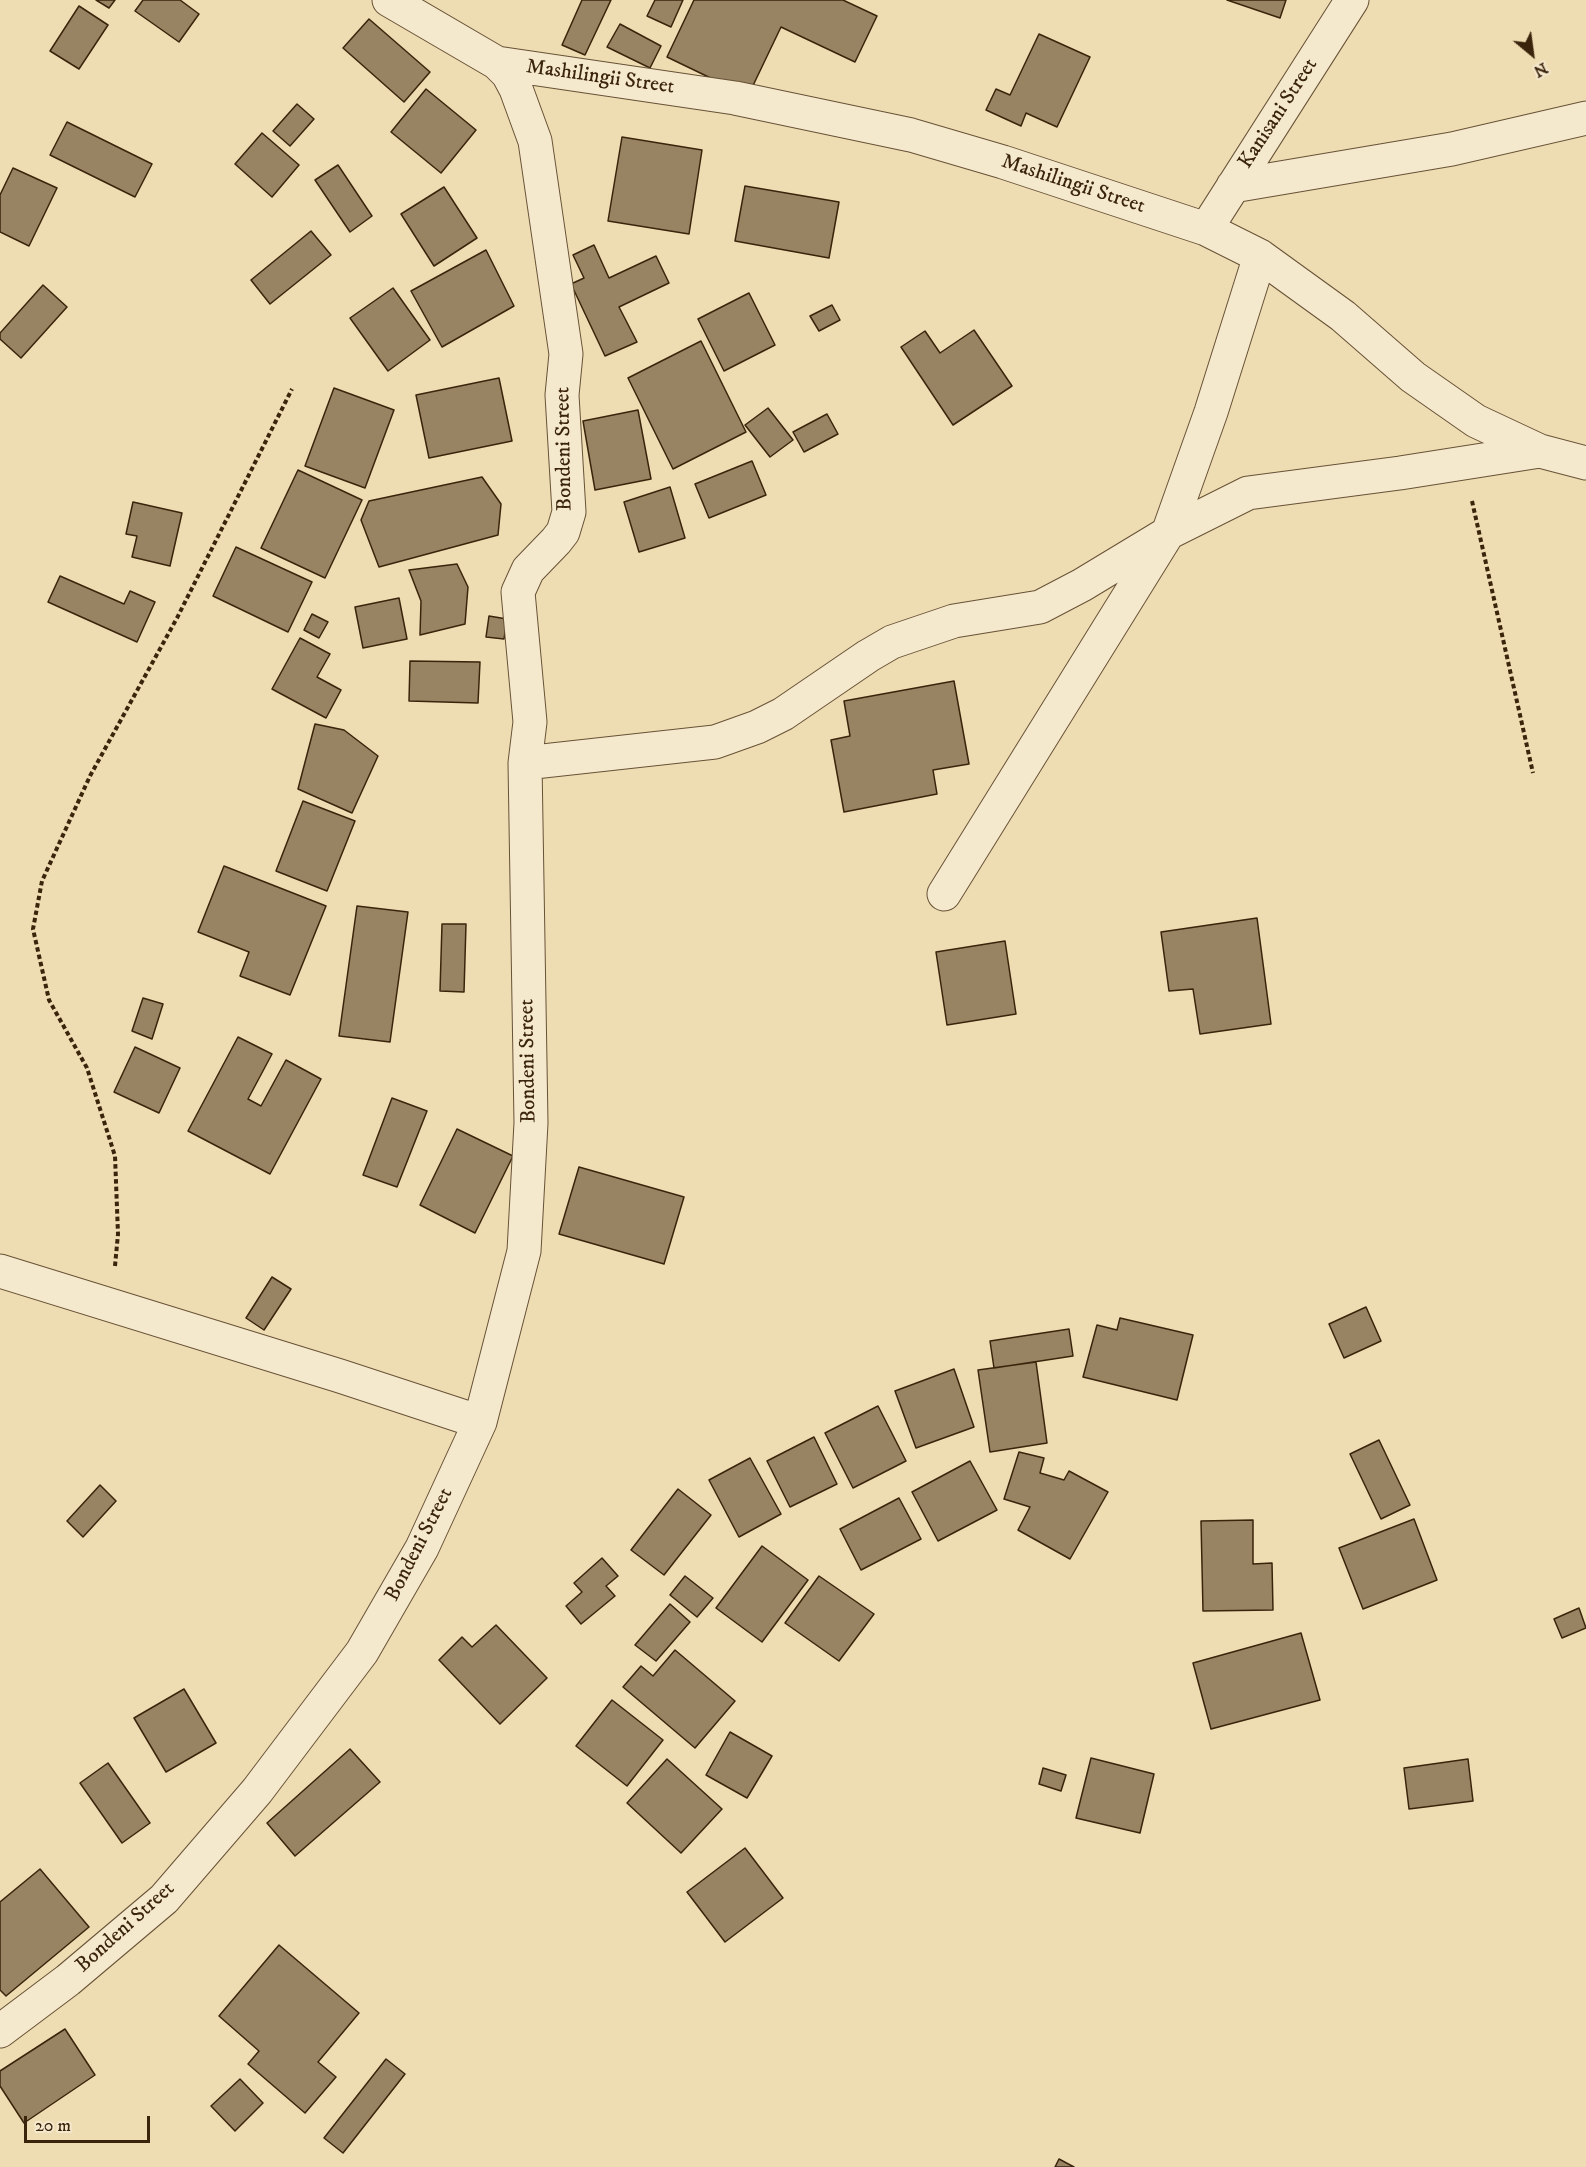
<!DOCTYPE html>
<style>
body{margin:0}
#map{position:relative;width:1586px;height:2167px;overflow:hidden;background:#eedcb2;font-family:"IM FELL DW Pica",serif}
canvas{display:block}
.north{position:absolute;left:1502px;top:24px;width:60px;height:60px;-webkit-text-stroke:4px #f4e8cd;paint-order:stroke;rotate:151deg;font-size:16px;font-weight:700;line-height:24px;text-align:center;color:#3b240c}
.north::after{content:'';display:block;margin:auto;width:21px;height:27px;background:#3b240c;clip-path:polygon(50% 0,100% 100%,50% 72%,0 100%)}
.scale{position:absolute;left:24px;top:2116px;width:126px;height:27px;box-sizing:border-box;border:3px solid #3b240c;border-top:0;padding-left:8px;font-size:18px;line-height:21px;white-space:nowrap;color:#3b240c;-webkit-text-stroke:4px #f4e8cd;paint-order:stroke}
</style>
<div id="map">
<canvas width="1586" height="2167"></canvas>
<div class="north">N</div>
<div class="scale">20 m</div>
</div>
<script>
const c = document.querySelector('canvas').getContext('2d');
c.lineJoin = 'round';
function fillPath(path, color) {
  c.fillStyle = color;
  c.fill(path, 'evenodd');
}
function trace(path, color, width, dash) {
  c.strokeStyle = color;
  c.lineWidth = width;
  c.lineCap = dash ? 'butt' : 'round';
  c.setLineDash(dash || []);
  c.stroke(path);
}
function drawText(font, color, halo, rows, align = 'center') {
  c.font = font + ' "IM FELL DW Pica",serif';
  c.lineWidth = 4.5;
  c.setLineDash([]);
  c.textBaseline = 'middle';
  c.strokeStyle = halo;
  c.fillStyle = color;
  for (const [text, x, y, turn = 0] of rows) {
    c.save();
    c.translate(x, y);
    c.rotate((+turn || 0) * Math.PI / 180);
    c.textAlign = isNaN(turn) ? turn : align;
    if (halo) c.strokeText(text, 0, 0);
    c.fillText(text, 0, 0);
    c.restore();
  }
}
const building = new Path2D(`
 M96,0h19l-6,8z
 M143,0h37l19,14 -20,28 -44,-31z
 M582,0h29l-26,55 -23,-10z
 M655,0h28l-12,27 -24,-11z
 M694,0h149l34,16 -22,46 -74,-35 -33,69 -81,-39z
 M1227,0h59l-6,18z
 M79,6l29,19 -29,44 -29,-18z
 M369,19l61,53 -26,30 -61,-54z
 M620,24l41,22 -11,22 -43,-21z
 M1039,34l51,23 -33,70 -31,-14 -5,13 -35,-16 10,-21 14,6z
 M426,89l50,41 -35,43 -50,-41z
 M297,104l17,15 -24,27 -17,-15z
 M67,122l85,42 -17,33 -85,-42z
 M262,133l37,32 -27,32 -37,-33z
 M622,137l80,13 -13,84 -81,-13z
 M338,165l34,51 -22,16 -35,-52z
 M13,168l44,20 -28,58 -29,-14v-37z
 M745,186l94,16 -10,56 -94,-17z
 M444,187l33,51 -43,28 -33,-52z
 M311,231l20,24 -61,49 -19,-24z
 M594,245l15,33 47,-22 13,27 -50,24 18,35 -32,14 -34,-72 13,-6 -11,-23z
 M486,250l28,56 -72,41 -31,-56z
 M43,285l24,22 -46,51 -21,-19v-6z
 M393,288l37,52 -42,31 -38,-53z
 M749,293l26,52 -51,26 -26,-52z
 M832,305l8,15 -21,11 -9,-15z
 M974,330l38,56 -59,39 -52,-78 24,-16 15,22z
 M701,341l45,91 -73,37 -45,-91z
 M499,378l13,63 -83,17 -13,-63z
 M334,388l60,22 -29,78 -60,-22z
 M768,408l25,32 -23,17 -25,-32z
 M638,410l13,69 -56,11 -12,-69z
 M827,414l11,20 -34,18 -11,-20z
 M752,461l14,34 -57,23 -14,-34z
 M298,470l64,30 -37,78 -64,-30z
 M482,477l19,27 -3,31 -119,32 -18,-47 8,-19z
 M670,487l15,51 -46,14 -15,-50z
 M133,502l49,11 -12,53 -38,-9 5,-21 -11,-2z
 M236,547l76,35 -24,50 -75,-36z
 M457,564l11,23 -3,37 -45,11 1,-34 -12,-31z
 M60,576l64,28 6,-13 25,11 -18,40 -89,-40z
 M399,598l8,41 -44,9 -8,-41z
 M312,614l16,8 -9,16 -15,-8z
 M489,616l18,3 -3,20 -18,-2z
 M300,638l30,16 -13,23 24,13 -15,28 -54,-29z
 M410,661l70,1 -2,41 -69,-2z
 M954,681l15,83 -36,6 4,24 -93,18 -13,-72 19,-4 -6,-35z
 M315,724l29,6 34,26 -26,57 -54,-24z
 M303,801l52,20 -28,70 -51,-20z
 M224,866l102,40 -36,89 -50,-19 9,-24 -51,-20z
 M357,906l51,6 -18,130 -51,-6z
 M1257,918l14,106 -71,10 -7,-45 -24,2 -8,-59z
 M442,924h24l-2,68 -24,-1z
 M1005,941l11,73 -69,11 -11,-73z
 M143,998l20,6 -11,35 -20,-8z
 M238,1037l34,17 -24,45 13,7 25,-46 35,19 -51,95 -82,-43z
 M135,1047l45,21 -21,45 -45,-21z
 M392,1098l35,13 -30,76 -34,-12z
 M457,1129l56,27 -38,77 -55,-28z
 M579,1167l105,30 -20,67 -105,-30z
 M272,1277l19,12 -27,41 -18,-12z
 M1366,1307l15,34 -37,17 -15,-34z
 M1120,1318l73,17 -16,65 -94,-23 14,-52 20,5z
 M1069,1329l4,27 -79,12 -4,-27z
 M1036,1362l11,81 -57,9 -12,-82z
 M954,1369l20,58 -58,21 -21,-57z
 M878,1406l28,55 -53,27 -28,-55z
 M814,1437l23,47 -47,23 -23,-46z
 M1379,1440l31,65 -29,14 -31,-65z
 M1019,1452l25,6 -4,15 24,7 5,-9 39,21 -38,67 -52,-29 12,-23 -26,-8z
 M750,1458l31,56 -42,23 -30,-57z
 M970,1461l27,49 -59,31 -26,-49z
 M100,1485l16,16 -33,36 -16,-16z
 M678,1489l33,26 -47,60 -33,-25z
 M899,1498l22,41 -60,31 -21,-41z
 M1414,1519l23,61 -74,29 -24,-61z
 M1253,1520v44l19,-1 1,47 -70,1 -2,-90z
 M762,1546l46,34 -46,62 -46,-34z
 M602,1558l16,18 -12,10 9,10 -34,28 -15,-18 16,-14 -8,-9z
 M685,1576l28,22 -16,19 -27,-22z
 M819,1576l55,38 -35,47 -54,-38z
 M670,1604l20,18 -34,39 -21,-16z
 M1579,1608l7,20 -24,10 -8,-19z
 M496,1625l51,53 -47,46 -61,-64 23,-23 10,10z
 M1301,1633l19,67 -109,29 -18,-66z
 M675,1650l60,51 -40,47 -72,-61 18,-21 12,10z
 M184,1689l32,54 -50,29 -32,-54z
 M612,1700l51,40 -36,46 -51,-40z
 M730,1732l42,24 -25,42 -41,-23z
 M350,1749l30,33 -85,74 -28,-33z
 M1091,1758l63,16 -14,59 -64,-15z
 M667,1759l55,50 -41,44 -54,-50z
 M1468,1759l5,42 -64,8 -5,-41z
 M108,1763l42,60 -28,20 -42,-60z
 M1043,1768l23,7 -5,16 -22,-7z
 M745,1848l38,50 -58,44 -38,-50z
 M40,1869l49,58 -83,69 -6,-6v-88z
 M279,1945l80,68 -41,49 18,15 -31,36 -57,-49 11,-13 -40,-35z
 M65,2029l30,46 -71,48 -24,-37v-15z
 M386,2059l19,15 -62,79 -19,-15z
 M240,2079l23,24 -28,28 -24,-25z
 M1059,2159l15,8h-19z`);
fillPath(building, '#988462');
trace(building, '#3b240c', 1.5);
const street = new Path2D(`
 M497,63l238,35 176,37 92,27 203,67 54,27 83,60 70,61 63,44 64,30 46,12
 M1233,186l219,-37 134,-31
 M1206,229l146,-229
 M525,763l190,-21 42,-15 26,-13 85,-58 24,-14 62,-21 86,-14 42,-22 86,-52 80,-40 152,-20 140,-22
 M944,894l224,-361 43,-121 49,-156
 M0,1271l340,105 140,46
 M0,2031l68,-51 96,-81 93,-108 105,-139 60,-104 58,-126 44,-171 7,-128 -6,-360 5,-41 -12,-130 10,-22 28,-29 7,-9 6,-20 -7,-117 4,-41 -31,-213 -19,-52 -8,-15 -11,-11 -108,-63`);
trace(street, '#685236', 35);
trace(new Path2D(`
 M1472,501l61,272
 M115,1266l3,-32 -3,-78 -28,-88 -38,-68 -16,-71 9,-48 48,-105 87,-158 115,-229`), '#3b240c', 4, [4.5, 3]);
trace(street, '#f4e8cd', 33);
drawText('21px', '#3b240c', '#f4e8cd', [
 ["Mashilingii Street",600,78,8],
 ["Kanisani Street",1279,114,-57],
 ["Mashilingii Street",1073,185,18],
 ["Bondeni Street",565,449,-91],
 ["Bondeni Street",529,1061,-91],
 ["Bondeni Street",420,1545,-63],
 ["Bondeni Street",126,1928,-42]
]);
</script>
